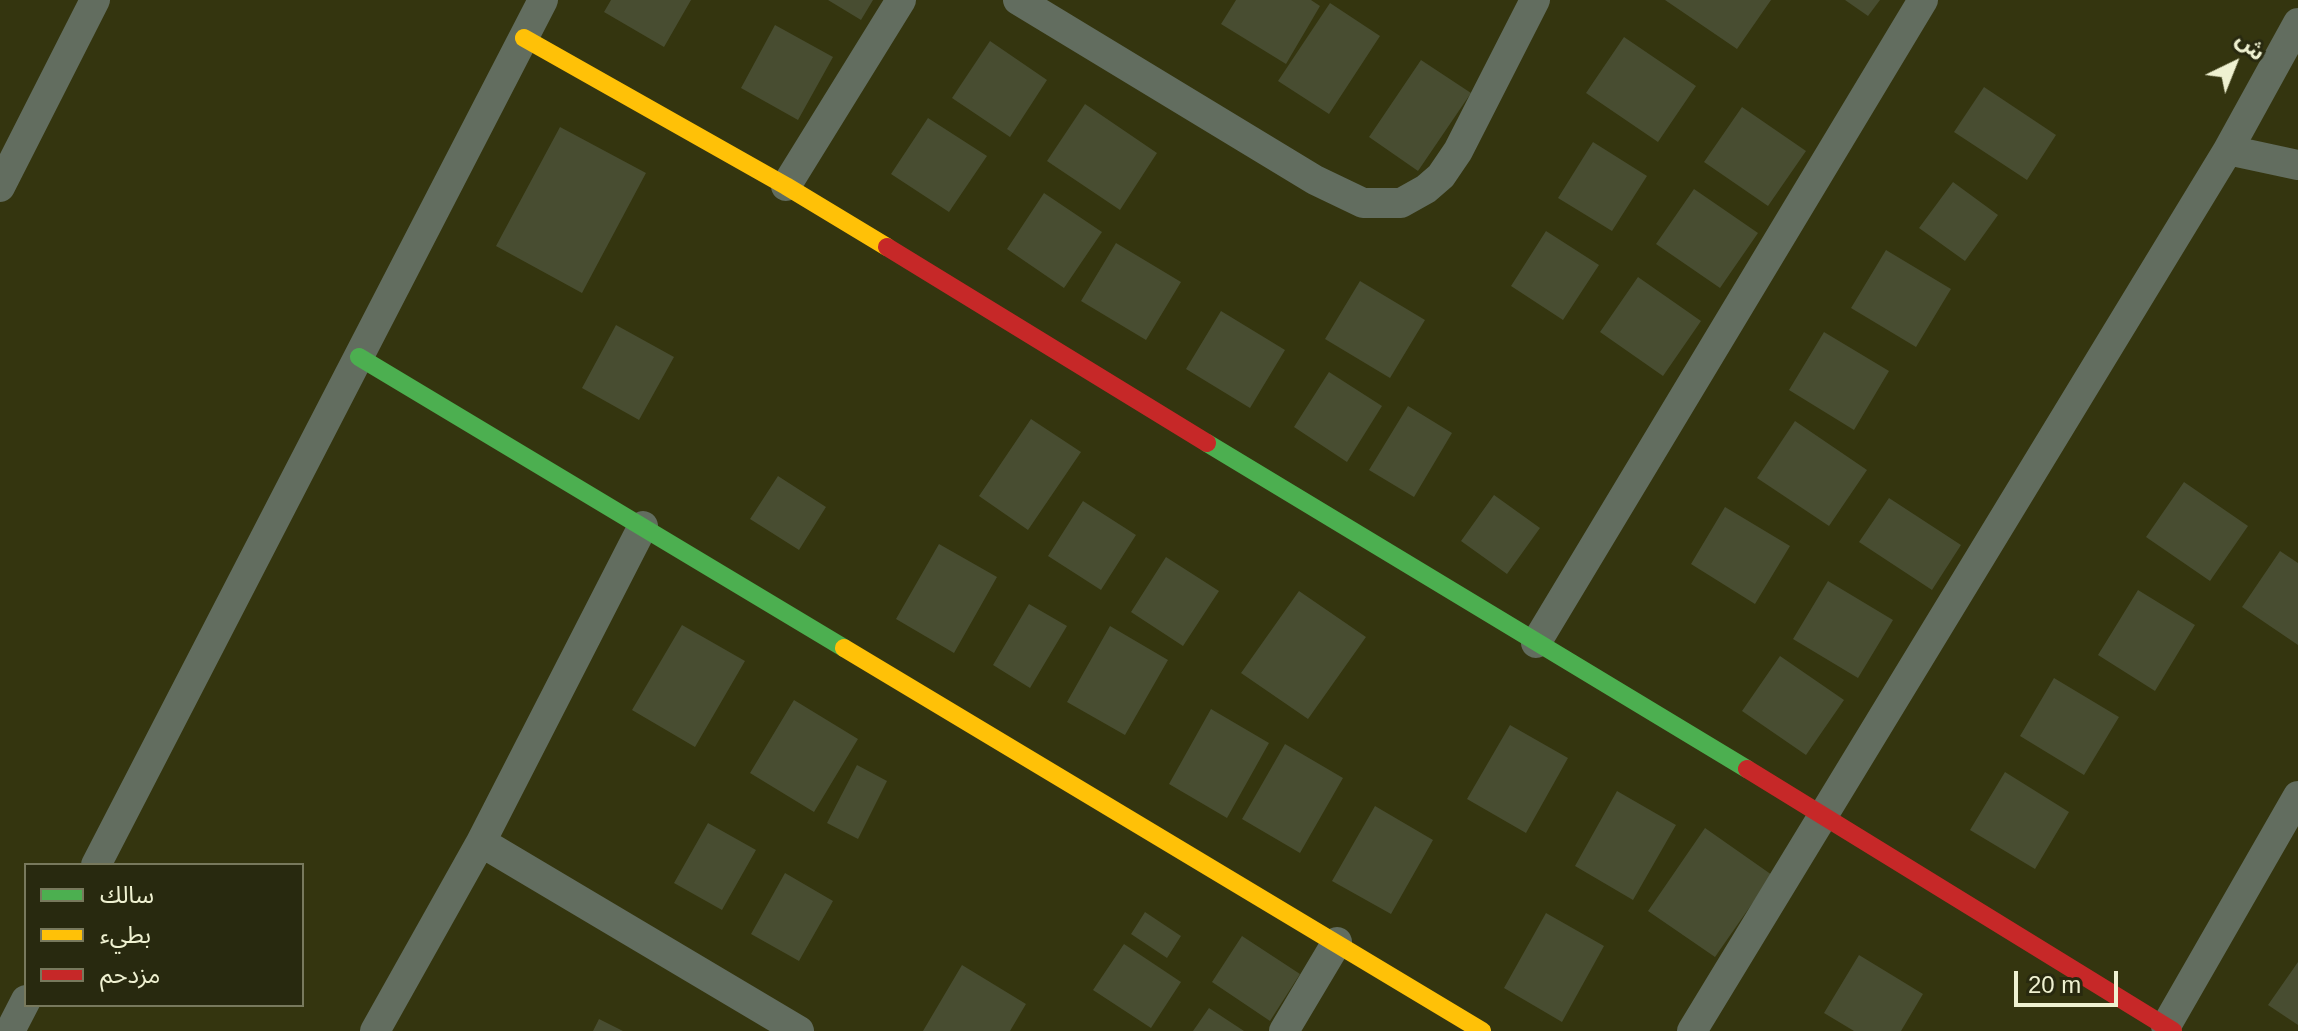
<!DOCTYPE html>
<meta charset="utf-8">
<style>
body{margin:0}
#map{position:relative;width:2298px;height:1031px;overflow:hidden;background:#34350f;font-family:Helvetica,"Noto Sans Arabic",sans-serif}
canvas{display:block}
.legend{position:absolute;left:24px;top:863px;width:280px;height:144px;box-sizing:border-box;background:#28290f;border:2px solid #78795d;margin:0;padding:10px 14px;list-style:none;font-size:24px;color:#eff1d1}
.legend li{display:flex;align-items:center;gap:16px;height:40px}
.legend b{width:40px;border:2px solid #78795d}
.north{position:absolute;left:2194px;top:24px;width:80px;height:80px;-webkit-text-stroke:6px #28290f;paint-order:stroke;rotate:43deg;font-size:22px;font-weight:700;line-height:32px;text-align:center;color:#eff1d1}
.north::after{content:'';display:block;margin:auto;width:28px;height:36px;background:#eff1d1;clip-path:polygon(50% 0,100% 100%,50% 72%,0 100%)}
.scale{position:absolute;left:2014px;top:971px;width:104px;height:36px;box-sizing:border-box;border:4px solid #eff1d1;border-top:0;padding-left:10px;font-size:24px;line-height:28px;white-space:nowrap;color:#eff1d1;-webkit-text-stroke:6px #28290f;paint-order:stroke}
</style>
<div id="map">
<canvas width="2298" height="1031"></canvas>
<ul class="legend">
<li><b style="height:10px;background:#4caf50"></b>سالك</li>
<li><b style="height:10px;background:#ffc107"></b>بطيء</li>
<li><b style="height:10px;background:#c62828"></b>مزدحم</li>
</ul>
<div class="north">ش</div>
<div class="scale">20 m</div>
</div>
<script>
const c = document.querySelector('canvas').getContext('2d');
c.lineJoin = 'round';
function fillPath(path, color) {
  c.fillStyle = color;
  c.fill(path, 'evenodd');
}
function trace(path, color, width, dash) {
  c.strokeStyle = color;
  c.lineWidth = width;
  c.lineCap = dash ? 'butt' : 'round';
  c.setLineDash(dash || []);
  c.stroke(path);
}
fillPath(new Path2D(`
 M611,0h80l-27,47 -60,-35z
 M828,0h45l-12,20z
 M1236,0h75l9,6 -34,58 -65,-40z
 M1665,0h106l-34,49z
 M1845,0h35l-12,16z
 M1330,3l50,33 -51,78 -51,-33z
 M775,25l58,32 -35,63 -57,-32z
 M1624,37l72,49 -38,56 -72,-49z
 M990,41l57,39 -37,57 -58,-39z
 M1421,60l50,33 -53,78 -49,-34z
 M1984,87l72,48 -29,45 -73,-48z
 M1085,104l72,49 -37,57 -73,-49z
 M1742,107l64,44 -38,55 -64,-44z
 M928,118l59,38 -38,56 -58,-38z
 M560,127l86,46 -64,120 -86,-47z
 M1593,142l54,34 -35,55 -54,-33z
 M1953,182l45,33 -33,46 -46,-33z
 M1694,189l64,44 -38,55 -64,-44z
 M1044,193l58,39 -38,56 -57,-39z
 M1546,231l53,34 -36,55 -52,-34z
 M1116,243l65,39 -35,58 -65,-39z
 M1886,250l65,39 -35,58 -65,-39z
 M1638,277l63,44 -38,55 -63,-44z
 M1360,281l65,39 -35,58 -65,-39z
 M1221,311l64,39 -35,58 -64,-39z
 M616,325l58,32 -35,63 -57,-32z
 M1824,332l65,39 -35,59 -65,-40z
 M1329,372l53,34 -35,56 -53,-35z
 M1408,406l44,27 -38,64 -45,-27z
 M1031,419l50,33 -53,78 -49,-34z
 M1795,421l72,49 -38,56 -72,-48z
 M778,476l48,31 -27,43 -49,-31z
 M2184,482l64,44 -38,55 -64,-44z
 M1494,495l46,33 -33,46 -46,-33z
 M1889,498l72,47 -29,45 -73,-48z
 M1083,501l53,34 -35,55 -53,-34z
 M1725,507l65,39 -35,58 -64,-40z
 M939,544l58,33 -43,76 -58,-34z
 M2280,551l18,12v82l-56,-38z
 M1166,557l53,34 -36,55 -52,-34z
 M1828,581l65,39 -35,58 -65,-39z
 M2138,590l57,35 -40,66 -57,-36z
 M1299,591l67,46 -58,82 -67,-46z
 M1029,604l38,22 -37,62 -37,-23z
 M682,625l63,36 -50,86 -63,-37z
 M1110,626l58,34 -43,75 -58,-33z
 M1780,656l64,44 -38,55 -64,-44z
 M2054,678l65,39 -35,58 -64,-39z
 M794,700l64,39 -44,73 -64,-39z
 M1211,709l58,34 -42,75 -58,-34z
 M1510,725l58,33 -42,75 -59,-34z
 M1285,744l58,34 -43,75 -58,-34z
 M857,765l30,16 -29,58 -31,-16z
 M2005,772l64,40 -34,57 -65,-39z
 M1617,791l59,34 -43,75 -58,-34z
 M1375,806l58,34 -42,74 -59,-33z
 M708,823l48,27 -34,60 -48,-27z
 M1705,828l67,47 -57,82 -67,-46z
 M785,873l48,28 -34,60 -48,-27z
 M1145,912l36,24 -14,22 -36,-24z
 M1546,913l58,33 -42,76 -58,-34z
 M1242,936l58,38 -30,47 -58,-39z
 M1124,944l57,38 -30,46 -58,-38z
 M1859,955l64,39 -22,37h-47l-30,-18z
 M2298,962v63l-30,-20z
 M962,965l64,39 -16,27h-87z
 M1209,1008l35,23h-51z
 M599,1019l24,12h-30z`), '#484d31');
trace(new Path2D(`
 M1018,0l297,180 48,23h38l25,-14 15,-13 17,-25 77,-151
 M2228,150l70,15
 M786,186l115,-186
 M0,187l95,-187
 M1536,643l387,-643
 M481,842l318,189
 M96,865l447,-865
 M2166,1026l132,-230
 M10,1031l16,-31
 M375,1031l106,-189 162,-316
 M1284,1031l53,-89
 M1692,1031l536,-881 70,-127`), '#626d5f', 30);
trace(new Path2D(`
 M359,357l485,291
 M1207,443l540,326`), '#4caf50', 18);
trace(new Path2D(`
 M524,38l262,148 101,61
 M844,648l638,383`), '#ffc107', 18);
trace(new Path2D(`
 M887,247l320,196
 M1747,769l426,262`), '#c62828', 18);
</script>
